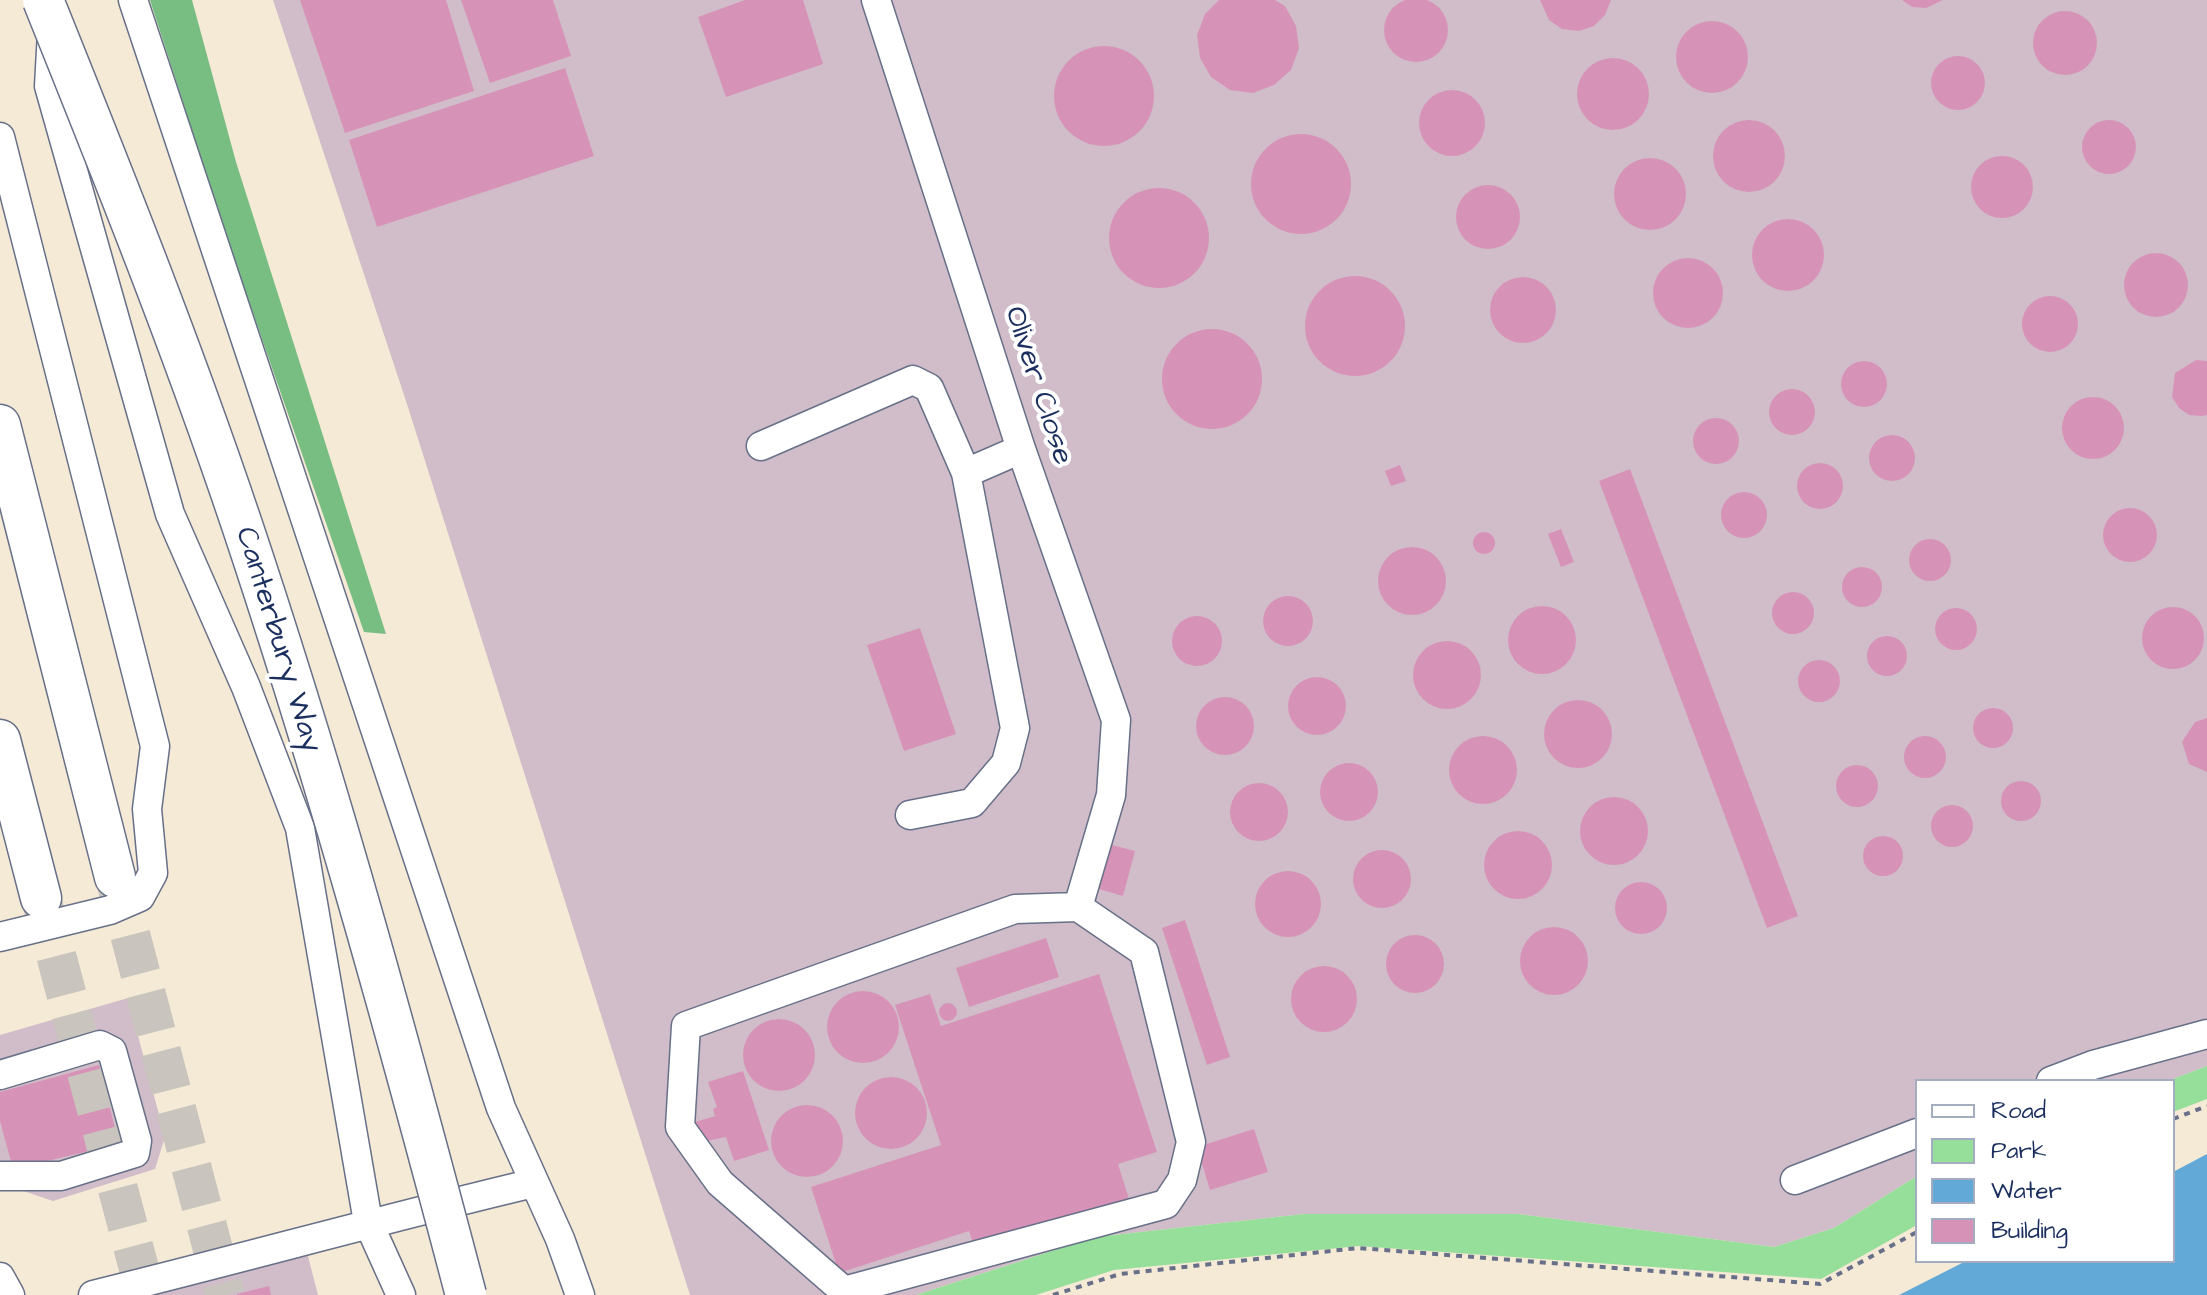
<!DOCTYPE html>
<style>
body{margin:0}
#map{position:relative;width:2207px;height:1295px;overflow:hidden;background:#f5ead6;font-family:"Architects Daughter",sans-serif}
canvas{display:block}
.legend{position:absolute;left:1915px;top:1079px;width:260px;height:184px;box-sizing:border-box;background:#fff;border:2px solid #a4acbf;margin:0;padding:10px 14px;list-style:none;font-size:24px;color:#1b2f5e}
.legend li{display:flex;align-items:center;gap:16px;height:40px}
.legend b{width:40px;border:2px solid #a4acbf}
</style>
<div id="map">
<canvas width="2207" height="1295"></canvas>
<ul class="legend">
<li><b style="height:10px;background:#fff"></b>Road</li>
<li><b style="height:22px;background:#96df9a"></b>Park</li>
<li><b style="height:22px;background:#62a9d8"></b>Water</li>
<li><b style="height:22px;background:#d793b7"></b>Building</li>
</ul>
</div>
<script>
const c = document.querySelector('canvas').getContext('2d');
c.lineJoin = 'round';
function fillPath(path, color) {
  c.fillStyle = color;
  c.fill(path, 'evenodd');
}
function trace(path, color, width, dash) {
  c.strokeStyle = color;
  c.lineWidth = width;
  c.lineCap = dash ? 'butt' : 'round';
  c.setLineDash(dash || []);
  c.stroke(path);
}
function drawText(font, color, halo, rows, align = 'center') {
  c.font = font + ' "Architects Daughter",sans-serif';
  c.lineWidth = 8;
  c.setLineDash([]);
  c.textBaseline = 'middle';
  c.strokeStyle = halo;
  c.fillStyle = color;
  for (const [text, x, y, turn = 0] of rows) {
    c.save();
    c.translate(x, y);
    c.rotate((+turn || 0) * Math.PI / 180);
    c.textAlign = isNaN(turn) ? turn : align;
    if (halo) c.strokeText(text, 0, 0);
    c.fillText(text, 0, 0);
    c.restore();
  }
}
fillPath(new Path2D(`
 M273,0h1934v1066l-39,15h-251v95l-83,52 -60,19 -256,-33h-214l-209,23 -179,58h-226l-284,-894z
 M128,998l37,139 -10,32 -102,32 -53,-18v-148z
 M301,1229l17,66h-174z`), '#d1bdc9');
fillPath(new Path2D(`
 M2207,1066v33l-34,13v-31h-5z
 M1917,1176v49l-96,54 -462,-33 -245,24 -78,25h-120l179,-58 209,-23h214l256,33 60,-19z`), '#96df9a');
fillPath(new Path2D(`
 M150,0h42l44,162 150,472 -22,-2 -140,-402z`), '#78be82');
fillPath(new Path2D(`
 M2207,1154v141h-308l67,-34h207v-89z`), '#62a9d8');
fillPath(new Path2D(`
 M1384 30a32 32 0 1 1 64 0a32 32 0 1 1-64 0Z
 M300,0h146l28,91 -129,42z
 M461,0h92l18,56 -81,27z
 M745,0h58l20,64 -97,33 -28,-80z
 M1219,0h56l10,6 11,20 3,22 -8,22 -17,15 -21,8 -23,-3 -19,-13 -11,-19 -3,-23 8,-21z
 M1540,0h71l-6,15 -11,11 -15,5 -17,-2 -13,-9z
 M1902,0h41l-17,8 -14,-1z
 M2033 43a32 32 0 1 1 64 0a32 32 0 1 1-64 0Z
 M1676 57a36 36 0 1 1 72 0a36 36 0 1 1-72 0Z
 M1054 96a50 50 0 1 1 100 0a50 50 0 1 1-100 0Z
 M1931 83a27 27 0 1 1 54 0a27 27 0 1 1-54 0Z
 M1577 94a36 36 0 1 1 72 0a36 36 0 1 1-72 0Z
 M565,68l29,88 -217,71 -28,-87z
 M1419 123a33 33 0 1 1 66 0a33 33 0 1 1-66 0Z
 M2082 147a27 27 0 1 1 54 0a27 27 0 1 1-54 0Z
 M1713 156a36 36 0 1 1 72 0a36 36 0 1 1-72 0Z
 M1251 184a50 50 0 1 1 100 0a50 50 0 1 1-100 0Z
 M1971 187a31 31 0 1 1 62 0a31 31 0 1 1-62 0Z
 M1614 194a36 36 0 1 1 72 0a36 36 0 1 1-72 0Z
 M1456 217a32 32 0 1 1 64 0a32 32 0 1 1-64 0Z
 M1109 238a50 50 0 1 1 100 0a50 50 0 1 1-100 0Z
 M1752 255a36 36 0 1 1 72 0a36 36 0 1 1-72 0Z
 M2124 285a32 32 0 1 1 64 0a32 32 0 1 1-64 0Z
 M1653 293a35 35 0 1 1 70 0a35 35 0 1 1-70 0Z
 M1305 326a50 50 0 1 1 100 0a50 50 0 1 1-100 0Z
 M1490 310a33 33 0 1 1 66 0a33 33 0 1 1-66 0Z
 M2022 324a28 28 0 1 1 56 0a28 28 0 1 1-56 0Z
 M1162 379a50 50 0 1 1 100 0a50 50 0 1 1-100 0Z
 M2196,360l11,1v54l-5,1 -13,-1 -10,-7 -7,-11 3,-24z
 M1841 384a23 23 0 1 1 46 0a23 23 0 1 1-46 0Z
 M1769 412a23 23 0 1 1 46 0a23 23 0 1 1-46 0Z
 M2062 428a31 31 0 1 1 62 0a31 31 0 1 1-62 0Z
 M1693 441a23 23 0 1 1 46 0a23 23 0 1 1-46 0Z
 M1869 458a23 23 0 1 1 46 0a23 23 0 1 1-46 0Z
 M1797 486a23 23 0 1 1 46 0a23 23 0 1 1-46 0Z
 M1400,465l6,16 -15,5 -6,-15z
 M1630,469l168,447 -31,12 -168,-447z
 M1721 515a23 23 0 1 1 46 0a23 23 0 1 1-46 0Z
 M2103 535a27 27 0 1 1 54 0a27 27 0 1 1-54 0Z
 M1561,529l13,33 -13,5 -13,-33z
 M1473 543a11 11 0 1 1 22 0a11 11 0 1 1-22 0Z
 M1909 560a21 21 0 1 1 42 0a21 21 0 1 1-42 0Z
 M1378 581a34 34 0 1 1 68 0a34 34 0 1 1-68 0Z
 M1842 587a20 20 0 1 1 40 0a20 20 0 1 1-40 0Z
 M1772 613a21 21 0 1 1 42 0a21 21 0 1 1-42 0Z
 M1263 621a25 25 0 1 1 50 0a25 25 0 1 1-50 0Z
 M1508 640a34 34 0 1 1 68 0a34 34 0 1 1-68 0Z
 M2142 638a31 31 0 1 1 62 0a31 31 0 1 1-62 0Z
 M1935 629a21 21 0 1 1 42 0a21 21 0 1 1-42 0Z
 M1172 641a25 25 0 1 1 50 0a25 25 0 1 1-50 0Z
 M920,628l36,106 -52,17 -37,-106z
 M1867 656a20 20 0 1 1 40 0a20 20 0 1 1-40 0Z
 M1413 675a34 34 0 1 1 68 0a34 34 0 1 1-68 0Z
 M1798 681a21 21 0 1 1 42 0a21 21 0 1 1-42 0Z
 M1288 706a29 29 0 1 1 58 0a29 29 0 1 1-58 0Z
 M1196 726a29 29 0 1 1 58 0a29 29 0 1 1-58 0Z
 M1544 734a34 34 0 1 1 68 0a34 34 0 1 1-68 0Z
 M1973 728a20 20 0 1 1 40 0a20 20 0 1 1-40 0Z
 M2207,718v54l-18,-8 -7,-22 13,-20z
 M1449 770a34 34 0 1 1 68 0a34 34 0 1 1-68 0Z
 M1904 757a21 21 0 1 1 42 0a21 21 0 1 1-42 0Z
 M1320 792a29 29 0 1 1 58 0a29 29 0 1 1-58 0Z
 M1836 786a21 21 0 1 1 42 0a21 21 0 1 1-42 0Z
 M2001 801a20 20 0 1 1 40 0a20 20 0 1 1-40 0Z
 M1230 812a29 29 0 1 1 58 0a29 29 0 1 1-58 0Z
 M1580 831a34 34 0 1 1 68 0a34 34 0 1 1-68 0Z
 M1931 826a21 21 0 1 1 42 0a21 21 0 1 1-42 0Z
 M1484 865a34 34 0 1 1 68 0a34 34 0 1 1-68 0Z
 M1863 856a20 20 0 1 1 40 0a20 20 0 1 1-40 0Z
 M1112,845l23,6 -12,45 -24,-7z
 M1353 879a29 29 0 1 1 58 0a29 29 0 1 1-58 0Z
 M1255 904a33 33 0 1 1 66 0a33 33 0 1 1-66 0Z
 M1615 908a26 26 0 1 1 52 0a26 26 0 1 1-52 0Z
 M1185,920l45,137 -23,8 -45,-137z
 M1520 961a34 34 0 1 1 68 0a34 34 0 1 1-68 0Z
 M1386 964a29 29 0 1 1 58 0a29 29 0 1 1-58 0Z
 M1046,938l13,39 -90,30 -13,-39z
 M1291 999a33 33 0 1 1 66 0a33 33 0 1 1-66 0Z
 M1099,974l58,178 -39,12 12,38 -154,50 -7,-21 -130,42 -28,-86 130,-42 -46,-140 35,-11 11,32z
 M827 1027a36 36 0 1 1 72 0a36 36 0 1 1-72 0Z
 M939 1012a9 9 0 1 1 18 0a9 9 0 1 1-18 0Z
 M743 1055a36 36 0 1 1 72 0a36 36 0 1 1-72 0Z
 M99,1065l20,79 -106,25 -13,-48v-29z
 M743,1071l26,79 -35,11 -8,-24 -24,5 -7,-20 20,-6 -2,-7 4,-2 -9,-25z
 M855 1113a36 36 0 1 1 72 0a36 36 0 1 1-72 0Z
 M771 1141a36 36 0 1 1 72 0a36 36 0 1 1-72 0Z
 M1254,1129l14,43 -58,18 -13,-43z
 M269,1286l2,9h-34v-1z`), '#d793b7');
trace(new Path2D(`
 M115,877l110,418
 M41,898l105,397`), '#c9c5be', 40, [40, 20]);
const minor = new Path2D(`
 M133,0l368,1108 59,131 20,56
 M876,0l145,449 95,271 -5,75 -33,112 -63,2 -329,117 -6,101 40,56 124,108 322,-87 16,-24 9,-38 -47,-190 -66,-45
 M52,32l-3,54 121,428 76,173 54,141 68,394 33,73
 M0,137l155,609 -8,63 6,64 -13,24 -30,13 -110,27
 M761,446l152,-66 16,8 37,85 55,-24
 M910,815l62,-12 34,-40 9,-35 -49,-255
 M0,1075l100,-30 12,6 25,90 -2,12 -74,23h-61
 M2051,1081l42,-16 114,-31
 M1795,1180l122,-47
 M0,1277l10,18
 M93,1295c147,-36 293,-77 441,-112`);
const highway = new Path2D(`
 M0,425l115,452
 M0,740l41,158`);
trace(minor, '#677088', 31);
trace(highway, '#677088', 43);
trace(new Path2D(`
 M2173,1119l34,-13
 M1053,1295l67,-21 238,-26 462,36 97,-52`), '#677088', 4, [6, 6]);
trace(minor, '#fff', 28);
trace(highway, '#fff', 40);
const highwayBridge = new Path2D(`
 M43,0c74,184 148,369 210,558 80,243 148,490 213,737`);
trace(highwayBridge, '#677088', 43, []);
trace(highwayBridge, '#fff', 40);
drawText('30px', '#1b2f5e', '#fff', [
 ["Oliver Close",1037,386,72],
 ["Canterbury Way",277,640,73]
]);
</script>
